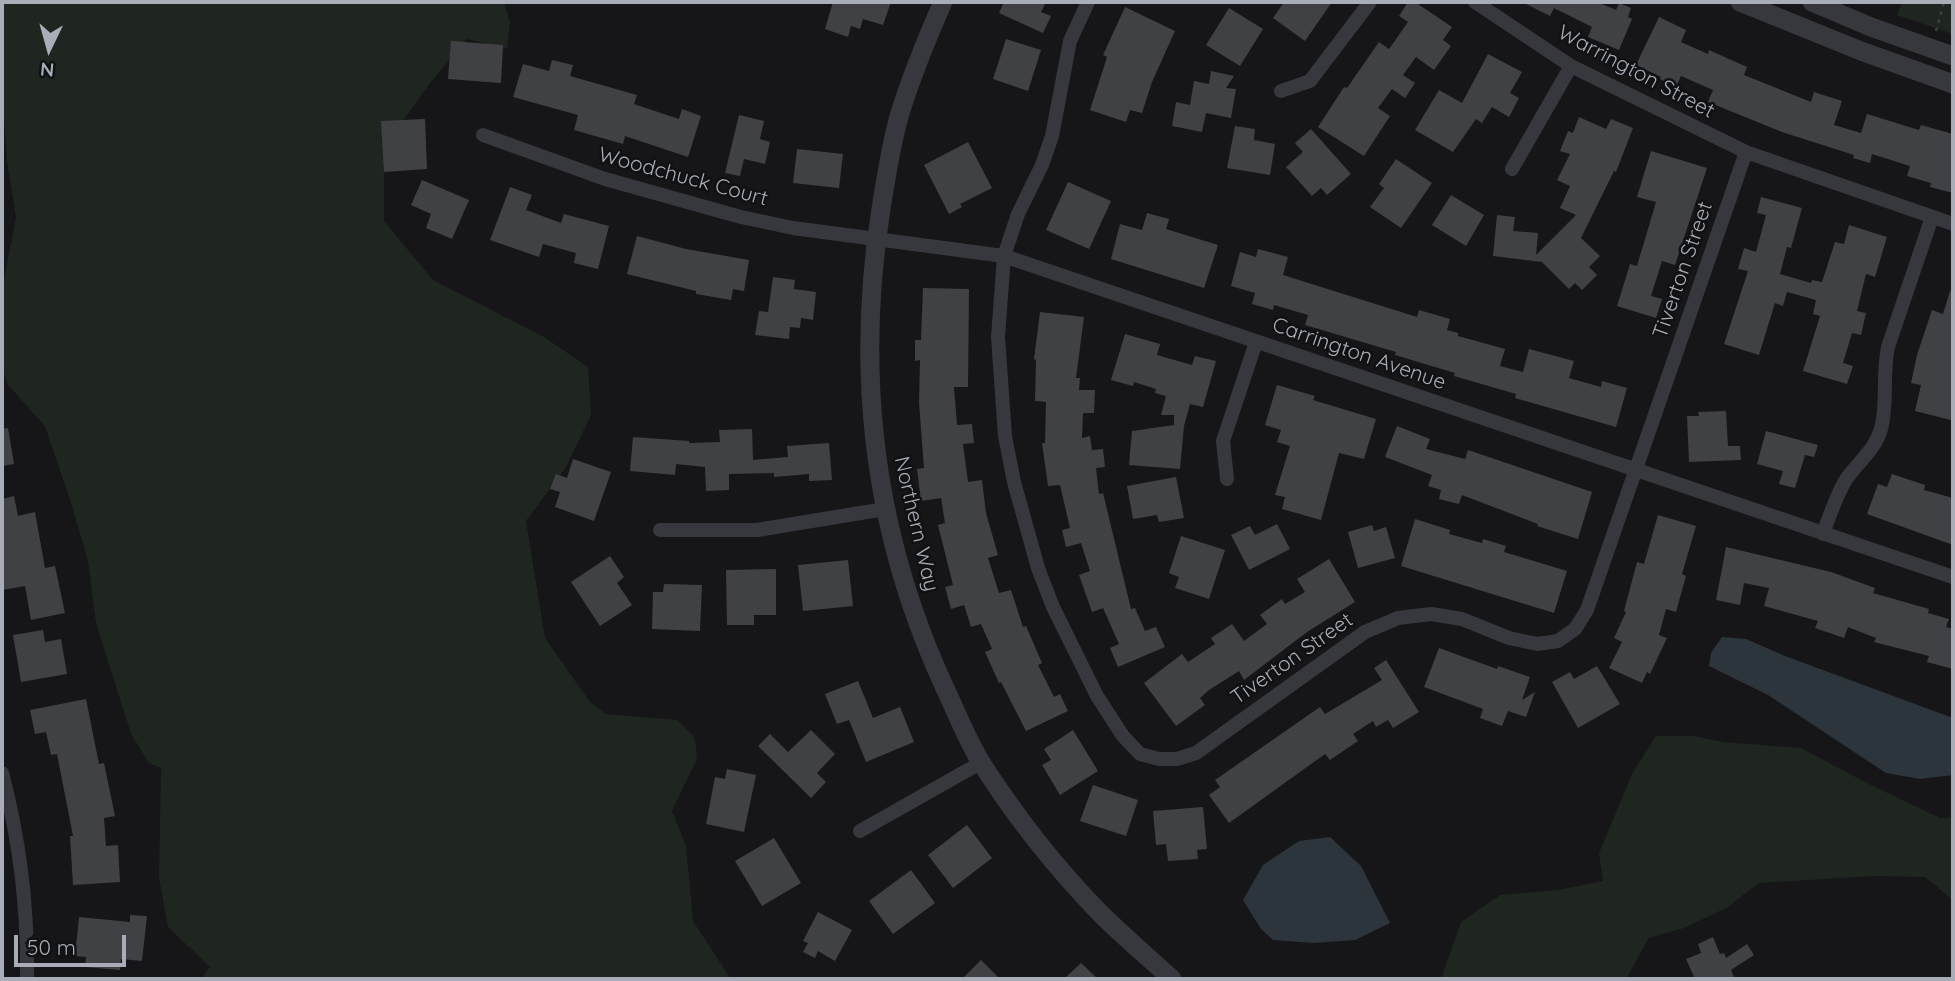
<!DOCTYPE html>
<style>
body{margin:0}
#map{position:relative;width:1955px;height:981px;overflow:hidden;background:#161618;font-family:Quicksand,sans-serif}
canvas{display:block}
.frame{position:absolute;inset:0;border:4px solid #a8adb8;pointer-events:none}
.north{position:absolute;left:14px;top:14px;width:70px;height:70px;-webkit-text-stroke:5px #111113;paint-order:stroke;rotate:185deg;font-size:19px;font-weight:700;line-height:28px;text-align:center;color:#a8adb8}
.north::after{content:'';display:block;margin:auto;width:24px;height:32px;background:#a8adb8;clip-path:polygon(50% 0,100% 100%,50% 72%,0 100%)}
.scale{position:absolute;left:14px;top:935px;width:112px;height:32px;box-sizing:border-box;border:4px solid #a8adb8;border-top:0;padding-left:9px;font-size:21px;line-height:24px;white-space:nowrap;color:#a8adb8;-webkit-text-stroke:5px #111113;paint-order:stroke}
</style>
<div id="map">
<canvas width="1955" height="981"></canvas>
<div class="frame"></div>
<div class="north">N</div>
<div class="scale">50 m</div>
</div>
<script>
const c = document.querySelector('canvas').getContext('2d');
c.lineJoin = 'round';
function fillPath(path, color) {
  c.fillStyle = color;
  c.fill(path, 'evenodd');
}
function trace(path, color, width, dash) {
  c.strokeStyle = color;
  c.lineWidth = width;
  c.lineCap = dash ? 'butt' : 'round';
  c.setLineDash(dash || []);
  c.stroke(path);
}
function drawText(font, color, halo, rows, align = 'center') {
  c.font = font + ' Quicksand,sans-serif';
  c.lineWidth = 5;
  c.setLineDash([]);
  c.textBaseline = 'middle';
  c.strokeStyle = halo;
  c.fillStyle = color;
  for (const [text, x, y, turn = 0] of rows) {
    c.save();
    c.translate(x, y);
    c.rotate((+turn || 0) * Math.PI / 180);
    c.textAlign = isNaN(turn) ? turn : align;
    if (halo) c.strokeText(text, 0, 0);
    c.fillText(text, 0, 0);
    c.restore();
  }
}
fillPath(new Path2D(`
 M2,2h502l6,20 -3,27 -40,-10 -37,44 -46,64v74l49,59 111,57 44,30 3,48 -25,52 -40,54 19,117 45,64 16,12 71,6 18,18 2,21 -25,52 14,35 7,75 38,58h-530l9,-12 -42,-40 -9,-49 2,-110 -12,-5 -18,-29 -35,-111 -8,-62 -16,-55 -27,-80 -37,-41 -6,-16v-79l14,-73 -9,-55 -3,-44 -2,-4z
 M1902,2h51v32l-56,-19z
 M1656,736h37l30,6 78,6 68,36 71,34 13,-1v83l-28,-23 -51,-1 -115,7 -33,25 -42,20 -35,10 -23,41h-185l20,-57 39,-27 58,-5 45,-9 -4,-28 33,-79z`), '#1e261f');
fillPath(new Path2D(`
 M1722,637l24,2 39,17 168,62v57l-33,4 -34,-6 -118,-78 -59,-29 2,-13z
 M1330,837l31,29 29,57 -35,17 -41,3 -41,-3 -12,-11 -18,-29 20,-35 36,-24z`), '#2c353c');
fillPath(new Path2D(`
 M833,2h58l-8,23 -20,-6 -3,10 -9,-3 -3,11 -23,-8z
 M1004,2h42l-5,10 10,4 -8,17 -44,-20z
 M1284,2h48l-27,39 -32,-23z
 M1408,2h7l37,25 -9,13 8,6 -17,24 -18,-13 -13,18 12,8 -10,15 -13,-9 -14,19 12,8 -26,40 -46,-29 26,-40 3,1 32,-46 10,7 19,-27 -9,-6z
 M1522,2h75l19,8 3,-7 12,5 -3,9 4,2 -13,31 -31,-13 4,-10 -38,-19 -4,8z
 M1125,7l50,24 -23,51 -10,31 -12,-3 -4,12 -36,-12 17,-53 -4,-2z
 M1229,8l34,21 -23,37 -34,-21z
 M1659,17l27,13 -5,12 27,12 1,-4 38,17 -3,8 67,27 3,-10 28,9 -8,24 27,8 6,-19 52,16 2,-5 32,9v59l-23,-6 1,-4 -24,-7 3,-10 -38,-12 -2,9 -17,-5 1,-3 -72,-23 -74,-30 5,-12 -32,-14 -5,11 -16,-8 1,-2 -25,-12z
 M1006,39l35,11 -13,41 -35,-12z
 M451,41l52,4 -2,38 -53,-4z
 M1488,54l34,18 -12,21 9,5 -10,19 -17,-10 -10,16 -6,-4 -23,33 -38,-22 24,-40 23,13z
 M552,60l21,5 -3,11 67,19 -3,9 45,15 3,-10 19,7 -13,41 -63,-21 -2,8 -49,-14 4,-15 -65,-18 10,-33 26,7z
 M1211,71l23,5 -8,12 10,1 -5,29 -25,-5 -4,19 -30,-6 4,-24 14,3 4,-24 15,3z
 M739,115l25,6 -4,18 10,3 -5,22 -21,-5 -4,17 -15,-3z
 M1579,117l27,12 5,-10 22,9 -17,44 -2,-1 -33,67 19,18 -11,11 8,8 -15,15 -7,-7 -6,6 -27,-27 -49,-6 4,-41 18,2 -2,14 25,2 -2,22 40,-40 -16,-7 10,-22 -13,-6 13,-26 -10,-3 8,-20 5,2z
 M425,119l2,50 -43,3 -3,-51z
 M1235,126l20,3 -1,11 21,4 -5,31 -43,-7z
 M1311,129l40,45 -24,21 -6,-7 -9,8 -26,-29 17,-15 -8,-9z
 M968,142l24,46 -32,16 2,3 -13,7 -25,-49z
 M797,149l46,5 -4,34 -46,-5z
 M1651,151l56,17 -32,97 -13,-4 -11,35 11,3 -6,19 -39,-12 13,-42 7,2 19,-64 -19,-5z
 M1396,159l36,24 -31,45 -31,-21 14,-19 -5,-4z
 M422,180l47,20 -17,39 -26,-11 5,-14 -20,-9z
 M1068,182l43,19 -22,48 -43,-19z
 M510,187l22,8 -6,15 35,13 3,-9 45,12 -11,43 -24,-6 2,-10 -33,-9 -4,13 -49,-17z
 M1451,195l33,20 -18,31 -34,-21z
 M1761,197l41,11 -11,40 -4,-1 -7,27 31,9 1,-3 10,2 13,-40 9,2 5,-19 38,12 -12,40 -9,-3 -9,37 9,2 -5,22 -9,-2 -9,30 10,3 -6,18 -44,-13 17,-55 -7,-2 3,-14 -29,-8 -4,14 -8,-3 -16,52 -35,-11 24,-73 -10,-2 6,-21 12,4 10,-37 -9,-2z
 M1147,213l22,6 -3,10 52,16 -14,43 -93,-29 9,-35 22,6z
 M637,236l49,13 63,11 -5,31 -11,-2 -2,11 -35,-6v-3l-69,-17z
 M1258,249l30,8 -5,18 134,42 2,-7 31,9 -3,11 11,3v3l47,13 -5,17 23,6 6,-23 45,12 -5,17 32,9 1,-6 25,7 -11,39 -101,-29 1,-4 -62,-18 1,-3 -60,-18 1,-3 -91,-27 3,-10 -34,-10 -1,5 -21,-6 3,-11 -24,-7 9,-34 16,5z
 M773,277l22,3 -1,9 22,3 -3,28 -12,-2 -1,10 -10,-1 -1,12 -34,-4 4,-24 9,1z
 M923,288l46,1 -1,98h-14l3,38 15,-1 2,19 -11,1 5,38 14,-2 4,33 12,42 -10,3 11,35 12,-3 12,37 3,-1 16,37 -4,2 16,32 6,-3 8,17 -42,20 -25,-49 -2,1 -14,-31 7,-3 -11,-25 -10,3 -7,-22 -13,4 -6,-22 8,-2 -15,-60 7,-2 -4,-25 -20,3 -4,-32 7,-1 -5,-65 1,-43 -5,1v-21h6z
 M1950,291l3,1v116l-2,12 -36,-9 6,-26 -10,-2 6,-28 15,-45 11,4z
 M1040,312l44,5 -8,61h4l-1,12h16l-1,23h-11l-1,25 8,-2 2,14 11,-1 2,18 -9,1 3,26 4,-1 28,116 4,-1 10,23 11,-4 9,20 -47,20 -8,-19 9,-4 -16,-36 -11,4 -13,-37 11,-4 -9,-28 -15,4 -4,-17 8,-2 -10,-43 -12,1 -6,-43h3l1,-41 -11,-1 1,-41 -2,-1z
 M1125,334l35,10 -3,11 35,10 3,-9 21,5 -13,46 -13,-3 -6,22 -4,43 -51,-4 3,-34 42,-6v-10h-13l5,-19 -11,-3 1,-4 -22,-7 -1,4 -22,-6z
 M1277,385l38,11 -2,4 63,19 -12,40 -25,-6 -18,67 -39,-11 3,-12 -10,-2 15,-49 -13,-4 4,-12 -16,-5z
 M1726,411l2,35h12l1,14 -52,2 -2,-46h12l-1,-4z
 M1397,426l33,13 -4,10 39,10 3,-9 124,42 -14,47 -41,-13 1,-2 -76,-29 -3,9 -20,-5 2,-9 -13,-4 4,-11 -47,-18z
 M8,428l6,36 -12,2v-37z
 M752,429l1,31 35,-3 -1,-11 42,-3 3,37 -23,1v-7l-35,3v-4l-45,1v16l-23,1 -1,-24 -29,-3 -1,11 -45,-4 3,-34 56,4v2l31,-1 -1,-12z
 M1766,431l52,14 -4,12 -9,-2 -10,33 -16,-4 4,-13 -26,-7z
 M573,459l38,13 -17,49 -39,-14 5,-15 -10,-3 6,-15 11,4z
 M1892,474l33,11 -1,5 29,8v47l-86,-31 11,-30 9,3z
 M1176,477l8,41 -25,4 -2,-7 -24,4 -6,-33z
 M14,496l4,20 17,-4 10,56 10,-2 10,47 -34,7 -6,-34 -23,4v-91z
 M1658,515l38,11 -14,48 4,2 -10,36 -10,-3 -7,26 8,3 -17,36 -3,-2 -5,11 -33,-15 13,-26 -8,-4 12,-26 -2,-1 13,-49 7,2z
 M1415,519l35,11 -1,4 33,9 1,-4 23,7 -2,6 63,19 -13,42 -153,-47z
 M1277,524l13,25 -41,21 -18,-35 19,-9 5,9z
 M1372,525l2,6 12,-4 9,31 -37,10 -10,-36z
 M1181,536l44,14 -16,49 -34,-11 4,-11 -10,-4z
 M1726,547l105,25 44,16 -2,5 56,16 -1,4 21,6 -3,8 7,2v40l-26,-7 2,-6 -55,-14 2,-4 -28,-11 -4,11 -29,-10 3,-7 -54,-15 5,-18 -25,-5 -4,22 -24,-5z
 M610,556l14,21 -7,6 15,22 -32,21 -29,-44z
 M1329,559l26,43 -48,30 -63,48 -5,-9 -30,19 -9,8 5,7 -29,21 -32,-43 38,-29 6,8 27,-18 -4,-6 21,-14 12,17 23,-17 -7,-9 22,-16 3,5 20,-12 -8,-13z
 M848,560l5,46 -50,5 -5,-46z
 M776,569v46h-22v10h-27l-1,-55z
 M664,584l38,1 -2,46 -48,-2 1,-37h10z
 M43,630l2,12 16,-3 6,35 -46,8 -8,-47z
 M1439,648l58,21 1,-3 32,11 -8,23 13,-8 -9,25 -18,-6 -6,15 -22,-8 3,-9 -59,-22z
 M1386,660l33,52 -26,16 -5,-8 -12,7 -3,-6 -20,13 5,7 -28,19 -5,-6 -96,69 -20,-28 11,-8 -5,-7 105,-73 5,7 57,-34 -8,-12z
 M1597,666l23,38 -42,24 -26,-46 18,-10 4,7z
 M858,681l15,37 27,-11 14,35 -48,20 -17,-42 -12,4 -12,-30z
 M86,699l13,65 5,-1 11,53 -11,2 2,28 12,-1 2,37 -47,3 -3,-49h3l-16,-82 -6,1 -5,-23 -11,2 -5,-24z
 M811,730l24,24 -18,19 9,9 -15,16 -53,-52 12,-12 18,18z
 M1073,730l25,41 -38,24 -18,-30 9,-5 -7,-11z
 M727,769l29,6 -12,57 -38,-8 9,-47 10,2z
 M1093,785l45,15 -12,36 -46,-15z
 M1203,807l4,42 -10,1 1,9 -30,2 -2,-17 -10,1 -3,-34z
 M967,825l25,33 -39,30 -25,-33z
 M774,838l27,45 -39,23 -27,-45z
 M911,870l24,33 -42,31 -24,-33z
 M818,912l34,18 -17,31 -17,-10 -3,7 -12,-6 5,-9 -5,-2z
 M130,915l17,1 -5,45 -21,-2 -1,11 -35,-3 1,-10 -11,-1 4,-39 51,5z
 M1713,937l7,17 4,-1 2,5 21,-14 7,11 -23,15 4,9h-40l-9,-20 15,-6 -3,-9z
 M981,960l19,19h-38z
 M1081,963l17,16h-34z`), '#404145');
trace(new Path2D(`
 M1936,31l8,-29`), '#3d3f44', 2.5, [3.5, 5]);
trace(new Path2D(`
 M1088,2l-18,39 -18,95 -10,29 -24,49 -14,42 -6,81 7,99 9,46 24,86 15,39 44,89 26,40 17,18 19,5h18l19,-6 169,-121 33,-14 33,-4 31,5 47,19 28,6 21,-3 17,-12 12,-19 159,-458
 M1475,2l96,64 175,86 207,72
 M1281,91l29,-10 60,-79
 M483,135l122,44 136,38 52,11 211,28 949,321
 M1512,169l59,-103
 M1227,479l-4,-38 33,-99
 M660,530h97l128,-21
 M1823,534c7,-19 13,-39 24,-56 12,-17 28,-28 34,-49 7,-25 1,-54 7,-82l44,-130
 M2,773c18,68 26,137 25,206
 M860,831l122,-69`), '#37383d', 14);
trace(new Path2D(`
 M943,2c-16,36 -31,73 -43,111 -9,31 -14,64 -19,96 -26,164 -7,325 63,477 12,25 23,54 38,78 34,53 74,104 118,149 23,23 48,44 72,66
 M1740,2l121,49 92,33
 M1812,2l59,25 82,29`), '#37383d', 19);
drawText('21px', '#a8adb8', '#111113', [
 ["Warrington Street",1636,72,28],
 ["Woodchuck Court",683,177,15],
 ["Tiverton Street",1683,270,-71],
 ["Carrington Avenue",1359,354,19],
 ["Northern Way",916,524,77],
 ["Tiverton Street",1292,659,-35]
]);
</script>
